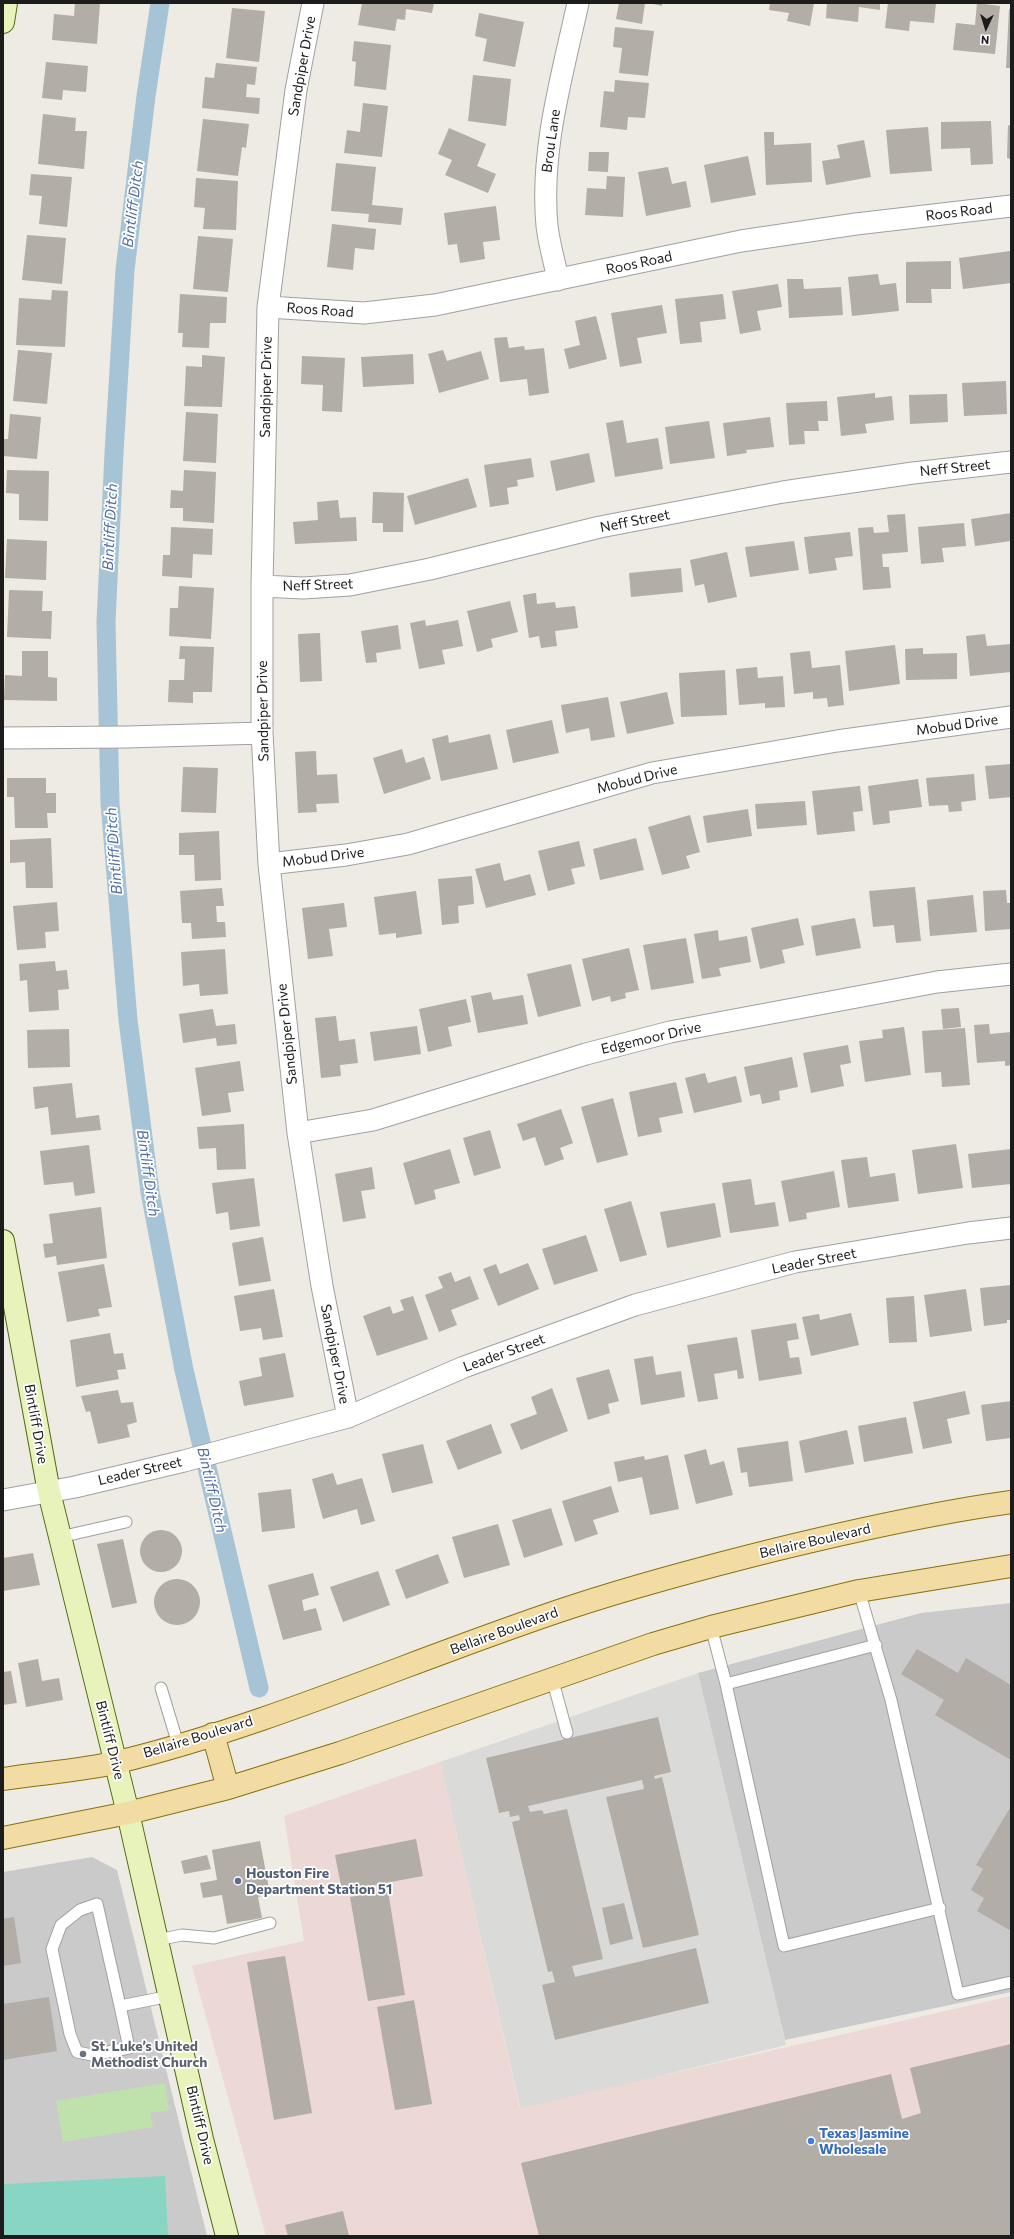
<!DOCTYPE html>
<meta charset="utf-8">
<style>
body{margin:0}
#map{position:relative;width:1014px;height:2239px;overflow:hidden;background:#edebe3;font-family:Commissioner,sans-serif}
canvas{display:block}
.frame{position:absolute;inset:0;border:4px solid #1c1c1c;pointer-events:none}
.north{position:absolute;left:966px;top:8px;width:40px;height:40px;-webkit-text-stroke:3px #fff;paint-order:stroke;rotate:184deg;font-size:11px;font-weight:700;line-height:16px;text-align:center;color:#1c1c1c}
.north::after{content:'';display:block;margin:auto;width:14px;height:18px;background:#1c1c1c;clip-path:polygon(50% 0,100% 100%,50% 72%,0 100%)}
</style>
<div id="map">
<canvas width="1014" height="2239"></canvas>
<div class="frame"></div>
<div class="north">N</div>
</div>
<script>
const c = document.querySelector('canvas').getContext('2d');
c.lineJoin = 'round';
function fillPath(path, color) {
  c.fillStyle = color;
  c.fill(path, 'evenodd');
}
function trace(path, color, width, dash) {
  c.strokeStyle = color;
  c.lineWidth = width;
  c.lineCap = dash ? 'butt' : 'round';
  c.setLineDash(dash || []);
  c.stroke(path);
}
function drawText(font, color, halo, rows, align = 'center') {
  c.font = font + ' Commissioner,sans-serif';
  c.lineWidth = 3.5;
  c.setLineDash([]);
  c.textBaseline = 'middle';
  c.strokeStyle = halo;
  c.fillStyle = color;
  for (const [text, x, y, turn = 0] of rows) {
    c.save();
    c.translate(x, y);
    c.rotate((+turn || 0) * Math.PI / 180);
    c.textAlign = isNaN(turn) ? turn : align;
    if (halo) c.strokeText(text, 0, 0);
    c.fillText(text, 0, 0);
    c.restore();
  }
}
fillPath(new Path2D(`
 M698,1673l88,372 -265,65 -81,-348z`), '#dadad9');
fillPath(new Path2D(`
 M440,1762l80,346 491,-112v240h-745l-74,-270 112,-25 -20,-125z`), '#ecd8d4');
fillPath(new Path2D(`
 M1011,1603v389l-226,48 -87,-367 223,-60z
 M92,1857l25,13 90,366h-204v-364z`), '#cacaca');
fillPath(new Path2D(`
 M165,2083l4,27 -19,3 3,14 -90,15 -7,-41z`), '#bfe2ad');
fillPath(new Path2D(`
 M165,2176l3,60h-165v-52z`), '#88d5c3');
trace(new Path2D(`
 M160,3l-14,93 -21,174 -11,183 -8,169 4,181 18,217 22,172 34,178 75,318`), '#a7c4d6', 19);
fillPath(new Path2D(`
 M75,3h25l-3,41 -45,-4 2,-26 20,2z
 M362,3h72l-2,10 -26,-4 -1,11 -8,-1 -2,12 -37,-6z
 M619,3h26l-3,21 -26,-5z
 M649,3h13v3z
 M770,3h44l-4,23 -23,-5 2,-8 -20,-3z
 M827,3h53v7l-21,-3 -1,15 -32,-4z
 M888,3h48l-2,20 -24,-2 -1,10 -24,-3z
 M977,3l23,3 -5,48 -42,-4 3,-27 19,2z
 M232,8l33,3 -6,51 -33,-4z
 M1009,9h2v59h-5z
 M479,13l45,9 -9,45 -32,-6 4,-22 -12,-3z
 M615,27l39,4 -6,45 -29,-3 3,-25 -9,-1z
 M354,41l37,4 -5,45 -32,-4 2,-24 -4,-1z
 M46,62l42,4 -2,26 -23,-2 -1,10 -20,-2z
 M216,63l41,4 -2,18 -8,-1 -1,13 14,1 -1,16 -57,-6 3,-31 9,1z
 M473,75l38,4 -5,47 -38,-5z
 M615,80l34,3 -4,35 -17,-1 -1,13 -27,-3 4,-36 10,1z
 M363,103l25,3 -6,51 -38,-4 3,-23 13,2z
 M43,114l33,4 -1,13h12l-3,38 -46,-5z
 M203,119l46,5 -3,24 -4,-1 -4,29 -41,-5z
 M991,121l2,43 -22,1 -1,-17 -29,1v-27z
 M1008,125l3,1v33l-4,-1z
 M928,127l4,44 -42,3 -4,-44z
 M449,128l37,16 -9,22 19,8 -8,19 -43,-18 7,-15 -14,-6z
 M764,132h10v13l37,-2 1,39 -46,3z
 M864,140l7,37 -45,8 -4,-24 18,-3 -3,-13z
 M589,152h20l-1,20 -20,-1z
 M748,156l8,39 -45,8 -7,-38z
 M336,163l40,4 -4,38 31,3 -2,17 -33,-3 1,-8 -38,-3z
 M668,167l4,17 14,-3 5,26 -45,9 -8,-44z
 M31,174l41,3 -5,50 -28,-3 3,-28 -13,-1z
 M607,176l18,1 -2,40 -38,-2 2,-27 19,1z
 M196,178l42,3 -2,49 -33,-1 2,-21 -11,-1z
 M496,206l4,34 -17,2 2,17 -25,4 -3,-19 -9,1 -4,-32z
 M332,224l44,5 -2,21 -19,-2 -2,22 -26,-3z
 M27,235l39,3 -4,46 -40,-4z
 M198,236l35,3 -5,53 -35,-3z
 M1010,251l1,32 -48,6 -4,-31z
 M951,261v28h-20l1,14h-26v-41z
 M878,274l2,11 16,-2 3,28 -47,5 -4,-39z
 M787,279h16l1,10 37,-2 2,28 -54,3z
 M778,284l4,23 -25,4 4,19 -21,4 -8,-43z
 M52,290l16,1 -3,56 -49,-2 3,-47 32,2z
 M180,294l47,3 -1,26h-16l-1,25 -27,-1 1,-14h-5z
 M723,294l3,25 -26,3 2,20 -22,2 -5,-45z
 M662,305l5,28 -30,5 5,25 -22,4 -9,-54z
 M596,316l11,43 -38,10 -5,-20 16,-4 -5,-24z
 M507,337l2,11 15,-2 1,4 19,-2 5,45 -20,3 -2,-17 -27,3 -6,-44z
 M18,350l34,3 -5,51 -34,-3z
 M443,350l4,11 34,-10 8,28 -50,14 -11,-39z
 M413,354l1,30 -51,3 -2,-30z
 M202,355l23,2 -3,50 -38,-1 2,-40 16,1z
 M302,356l43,2 -3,54 -20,-1 1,-26 -22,-1z
 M1006,381l1,33 -43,2 -2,-33z
 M875,393v5l17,-2 2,24 -29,4 2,9 -26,3 -4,-39z
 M947,394l1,28 -38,2 -1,-29z
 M827,401l1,20h-10l1,10h-15l1,13 -16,1 -3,-42z
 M186,412l32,2 -2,49 -33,-2z
 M10,414l31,3 -4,42 -34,-3v-17h5z
 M770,417l4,30 -28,3 1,3 -20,3 -4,-33z
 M623,420l4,23 31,-5 5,31 -48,8 -9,-54z
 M709,421l6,37 -45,6 -5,-37z
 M589,453l6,29 -39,9 -6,-30z
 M531,458l3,19 -17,3 1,6 -11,2 2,16 -19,3 -6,-42z
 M7,470l42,1 -1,50 -29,-1v-26l-13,-1z
 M184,470l32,2 -2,51 -31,-2v-13h-13l1,-18 12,1z
 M468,478l9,29 -62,18 -8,-29z
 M373,492l31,1 -1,39h-20v-9h-11z
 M338,500l2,18 16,-1 1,24 -62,3 -2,-22 25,-2 -1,-18z
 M1011,513v28l-36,5 -4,-27z
 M905,514l3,38 -26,2 1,13h6l2,21 -28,2 -5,-62 15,-1 1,6 15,-1 -2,-17z
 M964,523l2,23 -24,2 2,14 -23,2 -3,-37z
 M171,527l42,2 -1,26 -19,-1 -1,24 -30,-2 1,-21h7z
 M850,532l3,24 -18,2 2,12 -28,4 -5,-37z
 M7,539l40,2 -1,39 -41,-2z
 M794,541l5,29 -49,7 -5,-30z
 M727,552l10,45 -29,6 -4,-19 -9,2 -5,-26z
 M681,568l2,24 -52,5 -2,-24z
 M179,586l35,2 -3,51 -42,-3 1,-28h8z
 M9,590l34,1 -1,20h10l-1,28 -44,-2z
 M536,593l1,11 18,-2 1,6 19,-2 3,22 -23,3 2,15 -16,2 -2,-12 -10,2 -6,-43z
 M510,601l8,31 -27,7 2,8 -16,5 -10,-41z
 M425,620l1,6 32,-6 5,26 -21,4 3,14 -26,5 -9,-46z
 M398,625l3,24 -25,4 1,9 -11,1 -5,-32z
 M320,633l2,48 -22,1 -2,-48z
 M985,634l2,12 24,-2v28l-41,4 -4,-40z
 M895,645l5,39 -51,7 -4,-40z
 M180,646l34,1 -2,45h-19v11l-25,-1 1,-22h15l1,-21h-6z
 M923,648v6l34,-1v26l-51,1 -1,-31z
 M22,651h26v26l9,1v23l-53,-1 1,-25 17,1z
 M810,651l2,17 28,-3 4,40 -16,2 -1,-9 -14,1v-7l-19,2 -4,-41z
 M757,667l1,11 25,-2 2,31 -20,1v-5l-26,2 -3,-36z
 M725,670l2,45 -46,2 -2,-44z
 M667,692l7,32 -47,10 -7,-32z
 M608,697l7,40 -24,4 -2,-13 -23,5 -5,-28z
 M552,720l7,33 -46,10 -7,-33z
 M490,734l8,35 -57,12 -9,-42 16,-4 1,8z
 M402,749l4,14 18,-6 7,22 -47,15 -11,-36z
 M316,751l1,24 20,-1 2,29 -23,1 1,8 -19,1 -3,-61z
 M1011,764v33l-22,2 -4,-33z
 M183,767l35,1 -2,45 -35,-1z
 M974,774l2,26 -15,2 1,9 -13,1 -1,-7 -19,1 -3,-28z
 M7,778h39v15h10v20h-9l1,15h-33l-1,-31h-7z
 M918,779l4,28 -33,4 1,12 -17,2 -5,-39z
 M860,786l3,25 -10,1 2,19 -38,4 -5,-44z
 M805,801l2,24 -50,4 -2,-25z
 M748,809l4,27 -45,7 -4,-27z
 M690,815l10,37 -14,4 4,12 -28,7 -14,-48z
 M219,831l2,49 -26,1 -1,-26h-15v-22z
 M51,838l2,50h-27l-1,-26 -15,1v-23z
 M636,838l8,32 -44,10 -7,-31z
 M579,841l6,25 -14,3 4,15 -27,7 -10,-40z
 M500,863l4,18 26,-7 6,21 -50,13 -11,-39z
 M472,876l2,28 -16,2 1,17 -17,2 -4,-46z
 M915,887l6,54 -25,2 -2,-18 -21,2 -4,-36z
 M222,888l2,18h-8l1,16h8l1,15 -34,2 -1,-16h-9l-2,-32z
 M1006,890l1,13h4v26l-26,2 -2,-40z
 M416,891l6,43 -26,4v-5l-17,2 -5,-38z
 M973,895l4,37 -47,4 -3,-36z
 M57,902l2,29 -14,1 1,16 -29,2 -4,-44z
 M344,903l3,24 -18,2 4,27 -25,3 -6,-51z
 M798,918l6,27 -22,5 3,13 -25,6 -9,-41z
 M855,918l6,30 -45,8 -5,-30z
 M718,930l1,11 28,-5 4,26 -32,6 2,8 -19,3 -8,-45z
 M686,938l8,45 -43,7 -8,-45z
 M629,948l10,42 -14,3 1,5 -15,4 -1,-6 -18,5 -10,-42z
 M225,949l3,45 -28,2 -1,-12 -16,2 -2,-34z
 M55,961l1,10 11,-1 2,19 -11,1 1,20 -30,2 -2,-32 -7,1 -1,-17z
 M571,964l10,42 -43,11 -11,-43z
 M491,992l2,8 30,-5 5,29 -50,9 -7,-37z
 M466,999l5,23 -23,5 4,19 -24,6 -9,-43z
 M959,1008l2,19 -18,2 -2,-20z
 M213,1009l3,17 19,-2 2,20 -20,2 -1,-8 -33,5 -4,-29z
 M336,1016l3,25 16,-2 3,24 -18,2 1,11 -20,2 -6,-60z
 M989,1024l1,10 21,-2v33l-6,1v-5l-28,2 -3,-38z
 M417,1026l4,28 -47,7 -4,-29z
 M904,1027l7,48 -46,7 -6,-41 24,-3 -1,-8z
 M965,1028l5,57 -28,2 -1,-15 -16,1 -3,-42z
 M69,1029l1,38 -42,1 -1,-38z
 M848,1045l3,18 -11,2 4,21 -33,7 -8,-40z
 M792,1057l6,30 -19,4 1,9 -18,4 -2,-10 -10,2 -6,-29z
 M240,1061l4,30 -16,2 3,19 -29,4 -7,-48z
 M705,1073l3,10 28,-7 6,26 -48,11 -9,-35z
 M676,1082l7,31 -24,5 3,14 -24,5 -9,-45z
 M72,1083l4,35 23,-3 2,15 -50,5 -3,-28 -13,2 -2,-22z
 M613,1098l15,57 -31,8 -16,-56z
 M561,1109l12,34 -13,5 4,11 -19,7 -10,-29 -12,4 -6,-17z
 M244,1124l2,45 -29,1 -1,-22 -17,1 -2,-22z
 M490,1130l11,38 -27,8 -11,-38z
 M956,1144l7,44 -45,6 -6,-44z
 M89,1145l6,48 -20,3 -2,-14 -29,3 -4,-34z
 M450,1149l10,34 -26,7 2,9 -21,6 -12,-42z
 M1011,1149v35l-39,4 -4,-34z
 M867,1157l3,20 25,-4 4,28 -51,7 -7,-48z
 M372,1167l3,22 -14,2 5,27 -23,4 -8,-48z
 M834,1171l6,36 -34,6 1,6 -18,3 -8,-41z
 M254,1178l6,48 -30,4 -2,-18 -12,2 -4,-31z
 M751,1179l4,26 20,-3 4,24 -49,7 -8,-50z
 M631,1201l16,54 -27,7 -16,-53z
 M715,1203l6,34 -54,11 -7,-36z
 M101,1207l6,51 -50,7 -1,-9 -11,2 -2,-14 10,-1 -4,-29z
 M586,1235l12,36 -44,14 -12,-36z
 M263,1237l8,44 -32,5 -7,-43z
 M528,1263l11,26 -41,17 -15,-37 13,-5 4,10z
 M104,1264l8,43 -14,2 2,7 -33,6 -9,-50z
 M451,1272l4,10 15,-6 9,23 -28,11 6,15 -18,7 -14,-37 18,-7 -5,-11z
 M1011,1285v35h-4v3l-23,3 -4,-38z
 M274,1289l9,48 -20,3 -2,-12 -21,3 -6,-35z
 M966,1289l6,42 -42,6 -6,-42z
 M413,1296l15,43 -51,17 -14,-40 27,-10 3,8 11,-4 -4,-10z
 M914,1296l3,46 -28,1 -3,-45z
 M851,1313l8,32 -48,11 -9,-39 17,-3 1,6z
 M796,1323l3,16 -12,2 3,17 9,-1 3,17 -43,7 -8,-51z
 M110,1333l4,21 9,-1 3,16 -9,1 2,9 -43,8 -6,-47z
 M737,1337l7,41 -6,1 -1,-9 -23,4 4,25 -20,3 -11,-57z
 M285,1353l9,44 -50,9 -5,-25 23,-5 -3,-18z
 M653,1356l3,19 25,-4 4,26 -44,8 -7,-46z
 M609,1369l10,32 -11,3 2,9 -22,7 -12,-42z
 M552,1388l16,43 -47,19 -11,-26 27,-10 -6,-17z
 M118,1390l3,13 12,-1 4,20 -10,3 3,12 -32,7 -8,-33 -4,1 -5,-16z
 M965,1391l5,23 -23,5 5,24 -29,6 -10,-47z
 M1011,1401v37l-25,3 -5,-36z
 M906,1417l7,36 -49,9 -6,-36z
 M491,1424l11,29 -44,17 -12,-29z
 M847,1430l7,34 -49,9 -6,-32z
 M788,1441l5,40 -44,6 -2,-15 -6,1 -4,-25z
 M423,1444l10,39 -41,10 -10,-39z
 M706,1449l4,16 14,-4 9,34 -37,9 -12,-49z
 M668,1455l11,54 -29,6 -8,-38 -24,5 -4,-20 30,-6 1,4z
 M333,1473l4,12 25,-7 13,43 -14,4 -4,-16 -34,10 -11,-40z
 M611,1486l8,26 -26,8 5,14 -23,8 -13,-41z
 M291,1489l4,39 -33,4 -4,-39z
 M551,1508l12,37 -39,13 -12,-38z
 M498,1524l12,41 -46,13 -12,-41z
 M140 1551a21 21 0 1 1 42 0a21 21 0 1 1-42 0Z
 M123,1539l14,64 -25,5 -15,-64z
 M33,1553l7,32 -37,6v-33z
 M438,1554l11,29 -43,16 -11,-29z
 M378,1571l12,34 -47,17 -13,-35z
 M313,1573l6,22 -17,5 2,11 12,-3 6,22 -39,10 -15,-55z
 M154 1602a23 23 0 1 1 46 0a23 23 0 1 1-46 0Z
 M917,1649l41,24 8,-15 45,27v75l-76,-45 9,-15 -43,-26z
 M38,1659l4,22 17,-3 4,22 -37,7 -8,-44z
 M11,1671l6,32 -14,2v-33z
 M658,1717l13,55 -17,4 1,3 7,-2 37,158 -56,13 -37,-151 38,-8 -2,-9 -114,26 2,6 12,-2 2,4 23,-5 36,150 -31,7 3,11 121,-29 13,55 -154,37 -13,-55 13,-3 -3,-11 -4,1 -36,-150 8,-2 -1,-5 -9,2 -1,-6 -10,2 -13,-55z
 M1011,1806v125l-34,-20 7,-13 -13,-8 12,-21 -7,-4z
 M416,1839l7,37 -81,15 -7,-36z
 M260,1841l10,53 -12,3 4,21 -35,6 -5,-29 -19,3 -3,-15 17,-3 -5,-30z
 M207,1855l4,14 -27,5 -3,-13z
 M388,1891l17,104 -37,6 -18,-104z
 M624,1903l9,36 -23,6 -8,-37z
 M14,1917l7,46 -18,3v-47z
 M285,1956l27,157 -38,7 -27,-158z
 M49,1997l8,54 -54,9v-56z
 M414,2000l18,104 -37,6 -18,-103z
 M1011,2044v192h-472l-18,-73 370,-89 11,45 19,-6 -11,-45z
 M343,2211l6,25h-61l-3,-11z`), '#b2ada6');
const lane = new Path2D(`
 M60,1537l66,-15
 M859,1591l32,109 67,294 53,-12
 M711,1627l15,57 58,262 156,-38
 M552,1678l15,55
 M726,1684l150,-39
 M161,1688l17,56
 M157,1940l25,-5 32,3 56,-15
 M120,2006l9,42 -37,7 -15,-3 -7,-18 -18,-85 9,-24 19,-15 17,-6 23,102 50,-10`);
const street = new Path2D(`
 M313,3l-17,87 -28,217 -6,279v147l7,131 29,269 24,153 26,131
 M558,280c-3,-17 -9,-36 -11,-54 -7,-76 15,-149 31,-223
 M268,307l96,6 71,-8 306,-64 115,-17 155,-18
 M262,586l41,2 47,-3 80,-16 170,-42 183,-35 130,-19 98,-11
 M3,738l124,-1 135,-4
 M269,864l77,-9 62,-11 244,-71 185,-32 174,-24
 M298,1133l75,-13 213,-66 84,-22 267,-50 74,-8
 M3,1500l72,-13 109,-26 164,-44 116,-50 171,-62 160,-43 173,-29 43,-5`);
const secondary = new Path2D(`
 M3,22l3,-19
 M3,1241l46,251 79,321 74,326 25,97`);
const primary = new Path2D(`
 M213,1734l15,54
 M3,1779c38,-6 77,-8 115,-17 155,-38 301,-105 453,-155 67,-22 135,-40 203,-57 78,-19 157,-37 237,-48
 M3,1838l125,-25 100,-25 112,-35 313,-109 58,-17 148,-36 152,-25`);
trace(lane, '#a0a0a0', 13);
trace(street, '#a0a0a0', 23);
trace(secondary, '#50680f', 24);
trace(primary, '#86720e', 24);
trace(lane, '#fff', 11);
trace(street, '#fff', 21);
trace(secondary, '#e7f3bb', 22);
trace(primary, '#f2dca3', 22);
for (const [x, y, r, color] of [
 [238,1881,4,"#5c6f8a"],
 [83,2054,4,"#6b7280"],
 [811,2141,4,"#3f7fe0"]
]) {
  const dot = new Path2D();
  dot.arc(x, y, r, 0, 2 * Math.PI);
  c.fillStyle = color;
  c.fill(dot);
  trace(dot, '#fff', 1.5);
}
drawText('14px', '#1c1c1c', '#fff', [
 ["Sandpiper Drive",302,66,-80],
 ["Brou Lane",551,141,-82],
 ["Roos Road",959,212,-7],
 ["Roos Road",639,263,-12],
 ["Roos Road",320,310,4],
 ["Sandpiper Drive",266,387,-89],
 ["Neff Street",955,468,-6],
 ["Neff Street",635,521,-11],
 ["Neff Street",318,585,-2],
 ["Sandpiper Drive",263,711,-91],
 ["Mobud Drive",957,725,-8],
 ["Mobud Drive",637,779,-14],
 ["Mobud Drive",323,857,-7],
 ["Sandpiper Drive",287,1034,-96],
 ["Edgemoor Drive",651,1038,-13],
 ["Leader Street",814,1261,-11],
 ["Leader Street",504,1353,-20],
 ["Sandpiper Drive",335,1354,79],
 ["Bintliff Drive",36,1424,80],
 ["Leader Street",140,1471,-13],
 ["Bellaire Boulevard",815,1541,-13],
 ["Bellaire Boulevard",504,1631,-20],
 ["Bellaire Boulevard",198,1737,-17],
 ["Bintliff Drive",110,1740,76],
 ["Bintliff Drive",200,2125,77]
]);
drawText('bold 14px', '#4e5e75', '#fff', [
 ["Houston Fire",246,1873],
 ["Department Station 51",246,1889]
], 'left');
drawText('bold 14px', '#5b616d', '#fff', [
 ["St. Luke’s United",91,2046],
 ["Methodist Church",91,2062]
], 'left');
drawText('bold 14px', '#366cbe', '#fff', [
 ["Texas Jasmine",819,2133],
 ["Wholesale",819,2149]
], 'left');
drawText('italic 15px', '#536ea2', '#fff', [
 ["Bintliff Ditch",133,204,-83],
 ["Bintliff Ditch",110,527,-87],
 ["Bintliff Ditch",114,851,-94],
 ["Bintliff Ditch",148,1173,82],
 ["Bintliff Ditch",212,1490,77]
]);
</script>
